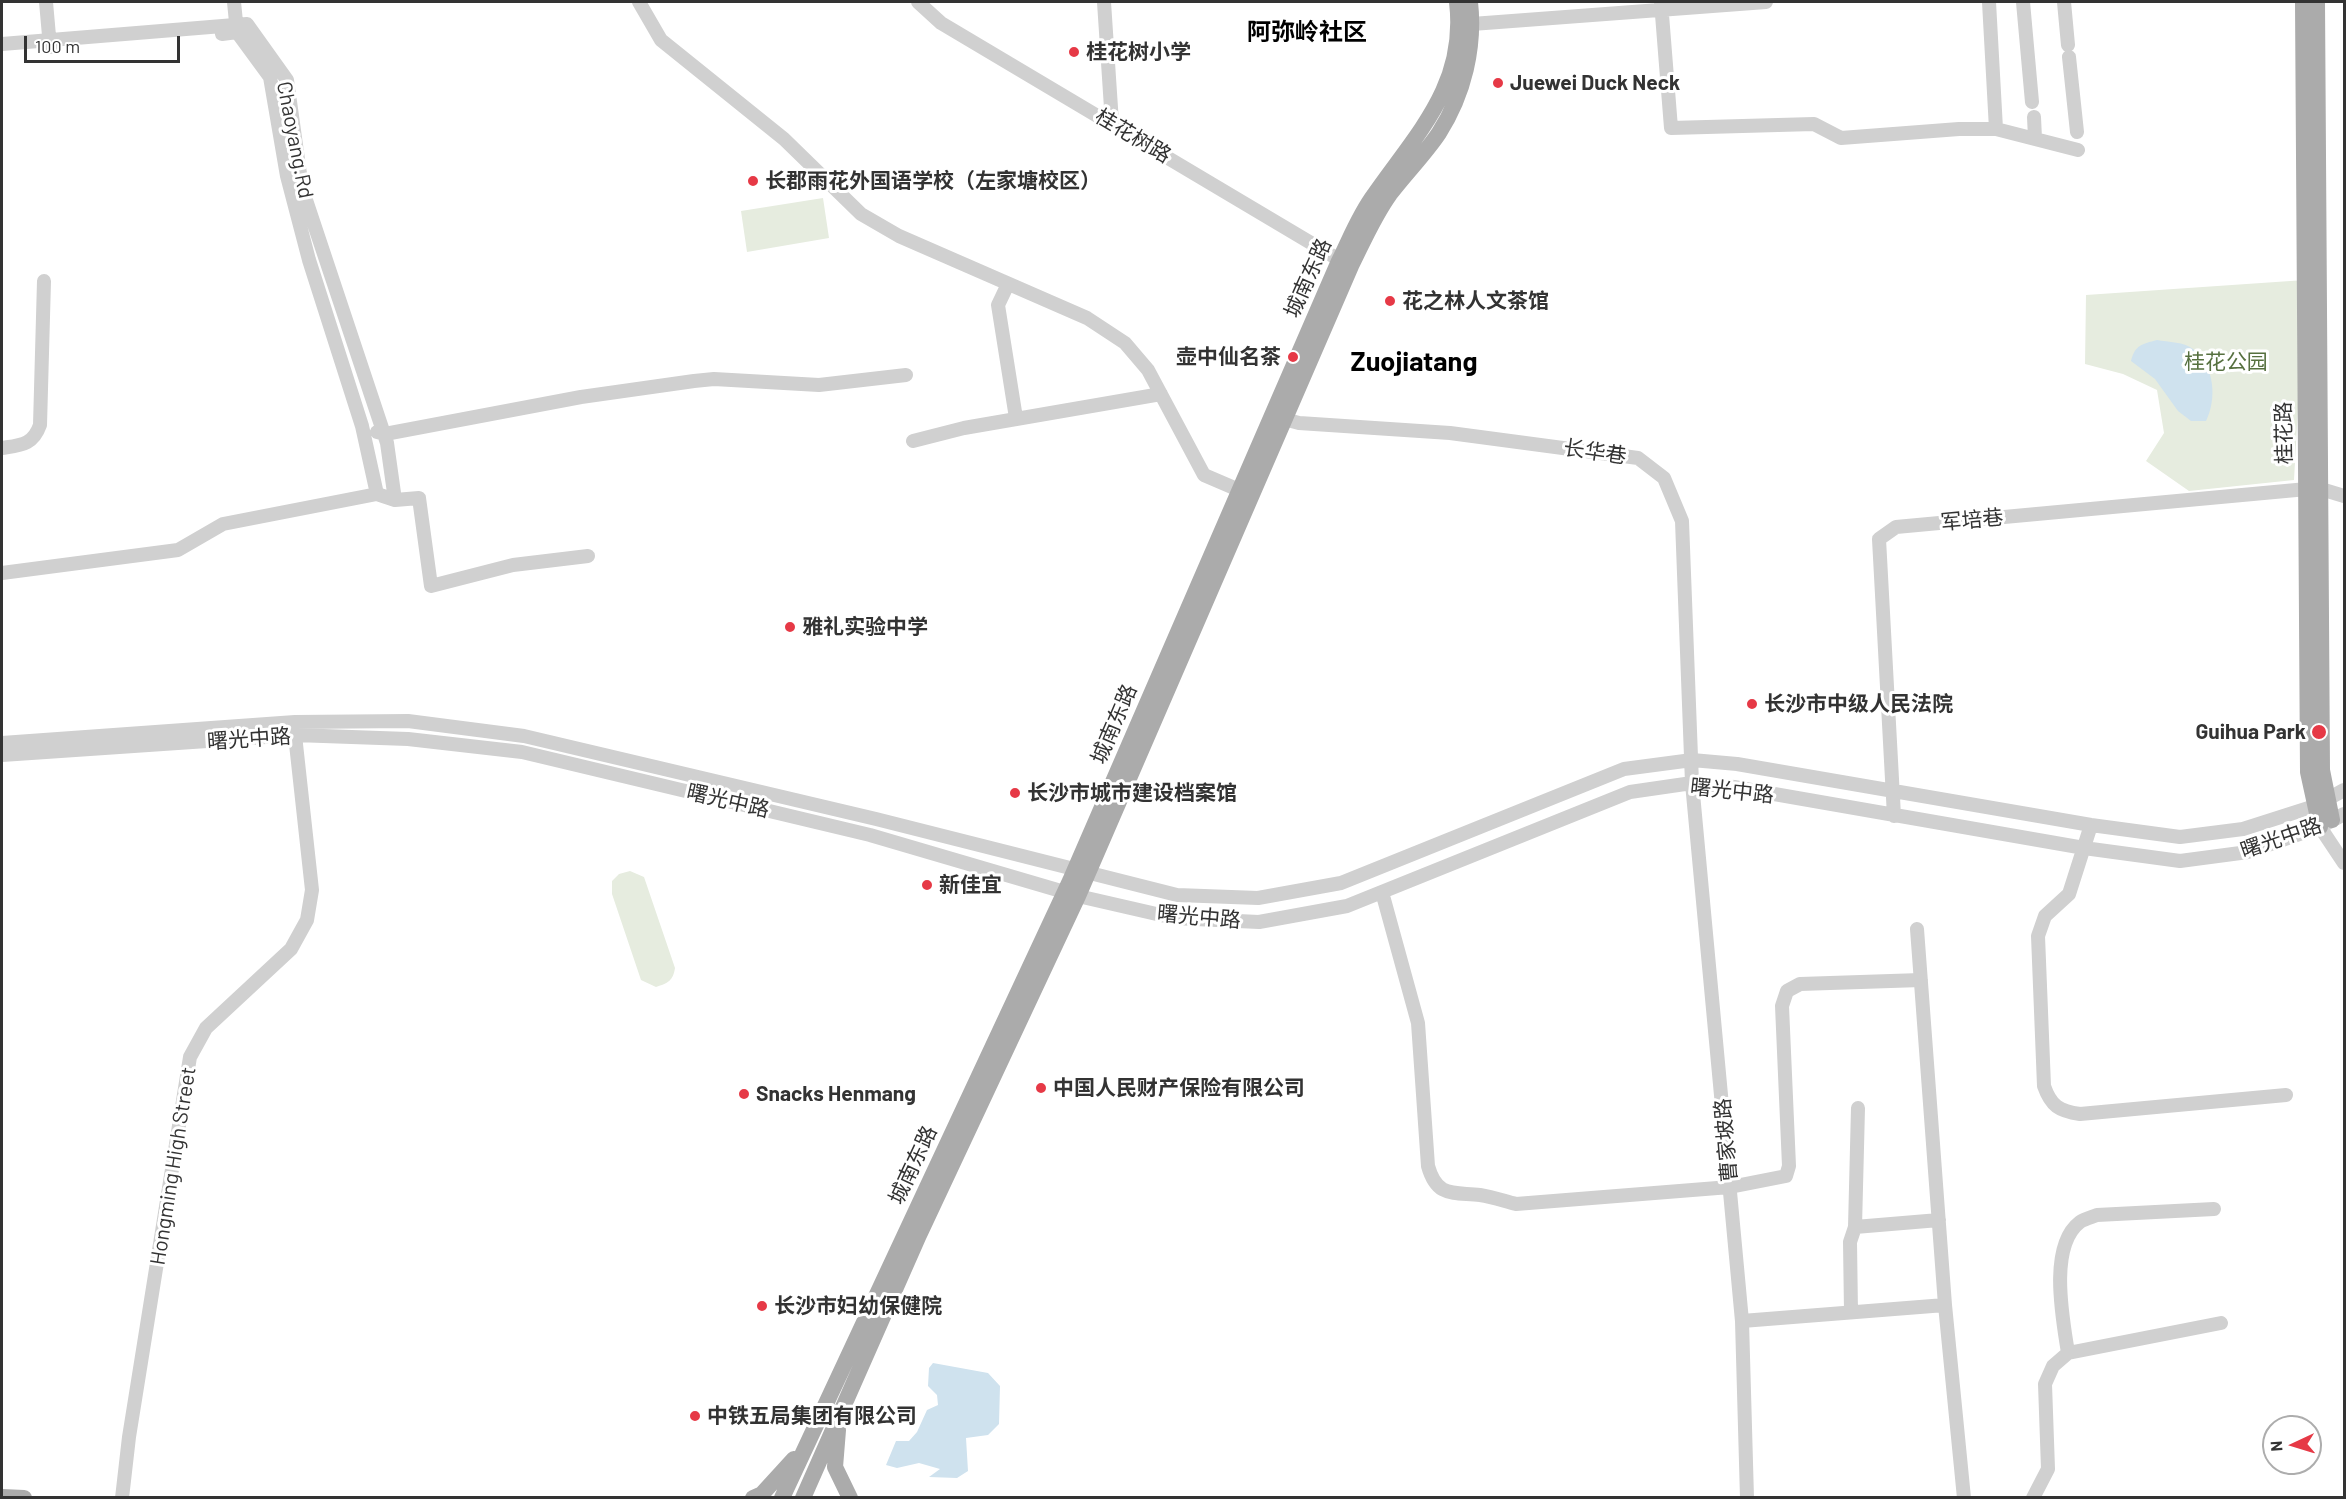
<!DOCTYPE html>
<meta charset="utf-8">
<style>
body{margin:0}
#map{position:relative;width:2346px;height:1499px;overflow:hidden;background:#fff;font-family:Barlow,sans-serif}
canvas{display:block}
.frame{position:absolute;inset:0;border:3px solid #333;pointer-events:none}
.north{position:absolute;left:2262px;top:1415px;width:60px;height:60px;box-sizing:border-box;background:#fff;border:2px solid #adadad;border-radius:50%;rotate:266deg;font-size:16px;font-weight:700;line-height:24px;text-align:center;color:#333}
.north::after{content:'';display:block;margin:auto;width:21px;height:27px;background:#e63946;clip-path:polygon(50% 0,100% 100%,50% 72%,0 100%)}
.scale{position:absolute;left:24px;top:36px;width:156px;height:27px;box-sizing:border-box;border:3px solid #333;border-top:0;padding-left:8px;font-size:18px;line-height:21px;white-space:nowrap;color:#333;-webkit-text-stroke:4px #fff;paint-order:stroke}
</style>
<div id="map">
<canvas width="2346" height="1499"></canvas>
<div class="frame"></div>
<div class="north">N</div>
<div class="scale">100 m</div>
</div>
<script>
const c = document.querySelector('canvas').getContext('2d');
c.lineJoin = 'round';
function fillPath(path, color) {
  c.fillStyle = color;
  c.fill(path, 'evenodd');
}
function trace(path, color, width, dash) {
  c.strokeStyle = color;
  c.lineWidth = width;
  c.lineCap = dash ? 'butt' : 'round';
  c.setLineDash(dash || []);
  c.stroke(path);
}
function drawText(font, color, halo, rows, align = 'center') {
  c.font = font + ' Barlow,"Noto Sans SC",sans-serif';
  c.lineWidth = 6;
  c.setLineDash([]);
  c.textBaseline = 'middle';
  c.strokeStyle = halo;
  c.fillStyle = color;
  for (const [text, x, y, turn = 0] of rows) {
    c.save();
    c.translate(x, y);
    c.rotate((+turn || 0) * Math.PI / 180);
    c.textAlign = isNaN(turn) ? turn : align;
    if (halo) c.strokeText(text, 0, 0);
    c.fillText(text, 0, 0);
    c.restore();
  }
}
fillPath(new Path2D(`
 M823,198l6,40 -82,14 -6,-41z
 M2305,280l-11,200 -105,11 -43,-30 18,-28 -7,-43 -34,-16 -38,-10 1,-69z
 M630,871l14,6 31,91c-2,13 -7,15 -19,19l-15,-7 -29,-86v-13l7,-7z`), '#e6ecdf');
fillPath(new Path2D(`
 M2157,340c11,2 28,2 36,9 22,17 24,50 13,72h-15l-13,-10 -23,-32 -24,-18c4,-16 11,-17 26,-21z
 M933,1363l55,10 12,13 -1,38 -11,11 -22,3 2,33 -11,7 -28,-1 11,-8 -21,-6 -22,5 -11,-3 10,-24h13l8,-9 10,-22 11,-5 -1,-10 -9,-9 1,-18z`), '#cfe2ee');
trace(new Path2D(`
 M46,2l4,45
 M234,2l3,30
 M639,2l22,38 123,99 77,75 38,22 188,82 38,25 23,27 56,105 35,15
 M918,2l23,21 407,242
 M1104,2l8,121
 M1661,2l10,126 143,-4 27,14 118,-9h37l82,21
 M1989,2l7,127
 M2023,2l9,100
 M2064,2l4,43
 M1472,24l294,-22
 M222,34l15,-2 33,45 17,99 22,84 53,166 15,68
 M2,44l245,-20 40,56 15,108 85,255 8,57
 M2069,57l8,75
 M2034,117l1,21
 M1008,284l-10,21 18,113
 M1284,419l15,4 151,10 188,25 26,20 18,43 10,262 50,538 5,177
 M377,432l8,2 196,-37 113,-16 20,-2 105,6 87,-10
 M913,441l51,-13 197,-34
 M2,448c19,-3 31,-3 38,-23l4,-144
 M2,573l176,-23 45,-26 154,-30 18,6 24,-2 12,88 82,-21 75,-9
 M2,743l293,-21 113,-1 116,15 352,83 301,76 81,3 83,-15 283,-114 68,-9 45,4 354,61 89,12 63,-8 72,-23 29,-16
 M2,755l293,-20 113,4 114,13 348,83 208,61 96,22 85,4 88,-16 283,-114 62,-9 42,4 350,61 96,13 68,-9 72,-25 24,-13
 M1894,816l-15,-277 17,-12 411,-38h14l23,7
 M2091,825l-22,69 -24,22 -7,20 6,150c7,20 15,25 36,28l206,-19
 M2320,827l24,36
 M1382,892l36,131 10,143c9,32 25,26 52,29 13,2 24,6 36,9l214,-17 56,-11 3,-10 -7,-160 5,-15 13,-7 121,-4
 M1917,929l28,376 19,193
 M1855,1227l84,-7
 M1851,1312l-1,-70 5,-15 3,-119
 M1742,1321l203,-16
 M2068,1353c-5,-33 -20,-107 12,-131 4,-3 12,-5 17,-7l117,-6
 M122,1498l7,-61 61,-380 16,-29 85,-79 16,-29 5,-30 -17,-155
 M2033,1498l15,-29 -3,-85 8,-18 15,-13 153,-30`), '#d0d0d0', 14);
trace(new Path2D(`
 M2303,2l5,770 12,55
 M2317,2l5,768 10,50
 M838,1430l-3,37 15,31
 M2,1497l22,1
 M753,1498l9,-4 32,-35
 M782,1498l288,-617 269,-620c11,-22 20,-46 35,-66 43,-62 93,-110 83,-193
 M803,1498l116,-263 159,-339 273,-630c12,-24 23,-50 39,-72 16,-21 35,-40 49,-61 25,-39 36,-86 31,-131`), '#ababab', 16);
for (const [x, y, r, color] of [
 [1074,52,6,"#e63946"],
 [1498,83,6,"#e63946"],
 [753,181,6,"#e63946"],
 [1390,301,6,"#e63946"],
 [1293,357,6,"#e63946"],
 [790,627,6,"#e63946"],
 [1752,704,6,"#e63946"],
 [2319,732,8,"#e63946"],
 [1015,793,6,"#e63946"],
 [927,885,6,"#e63946"],
 [1041,1088,6,"#e63946"],
 [744,1094,6,"#e63946"],
 [762,1306,6,"#e63946"],
 [695,1416,6,"#e63946"]
]) {
  const dot = new Path2D();
  dot.arc(x, y, r, 0, 2 * Math.PI);
  c.fillStyle = color;
  c.fill(dot);
  trace(dot, '#fff', 2);
}
drawText('bold 21px', '#333', '#fff', [
 ["桂花树小学",1086,52],
 ["Juewei Duck Neck",1510,83],
 ["长郡雨花外国语学校（左家塘校区）",765,181],
 ["花之林人文茶馆",1402,301],
 ["壶中仙名茶",1281,357,"right"],
 ["雅礼实验中学",802,627],
 ["长沙市中级人民法院",1764,704],
 ["Guihua Park",2306,732,"right"],
 ["长沙市城市建设档案馆",1027,793],
 ["新佳宜",939,885],
 ["中国人民财产保险有限公司",1053,1088],
 ["Snacks Henmang",756,1094],
 ["长沙市妇幼保健院",774,1306],
 ["中铁五局集团有限公司",707,1416]
], 'left');
drawText('21px', '#333', '#fff', [
 ["桂花树路",1133,136,31],
 ["Chaoyang.Rd",295,140,79],
 ["城南东路",1308,278,-66],
 ["桂花路",2284,433,-91],
 ["长华巷",1595,452,8],
 ["军培巷",1972,520,-5],
 ["城南东路",1114,724,-67],
 ["曙光中路",249,739,-4],
 ["曙光中路",1732,791,6],
 ["曙光中路",728,801,13],
 ["曙光中路",2281,838,-19],
 ["曙光中路",1199,917,5],
 ["曹家坡路",1726,1140,-95],
 ["城南东路",913,1165,-65],
 ["Hongming High Street",173,1166,-81]
]);
drawText('21px', '#56703f', '#fff', [
 ["桂花公园",2226,362]
]);
drawText('bold 24px', '#000', '#fff', [
 ["阿弥岭社区",1307,32]
]);
drawText('bold 27px', '#000', '#fff', [
 ["Zuojiatang",1414,362]
]);
</script>
